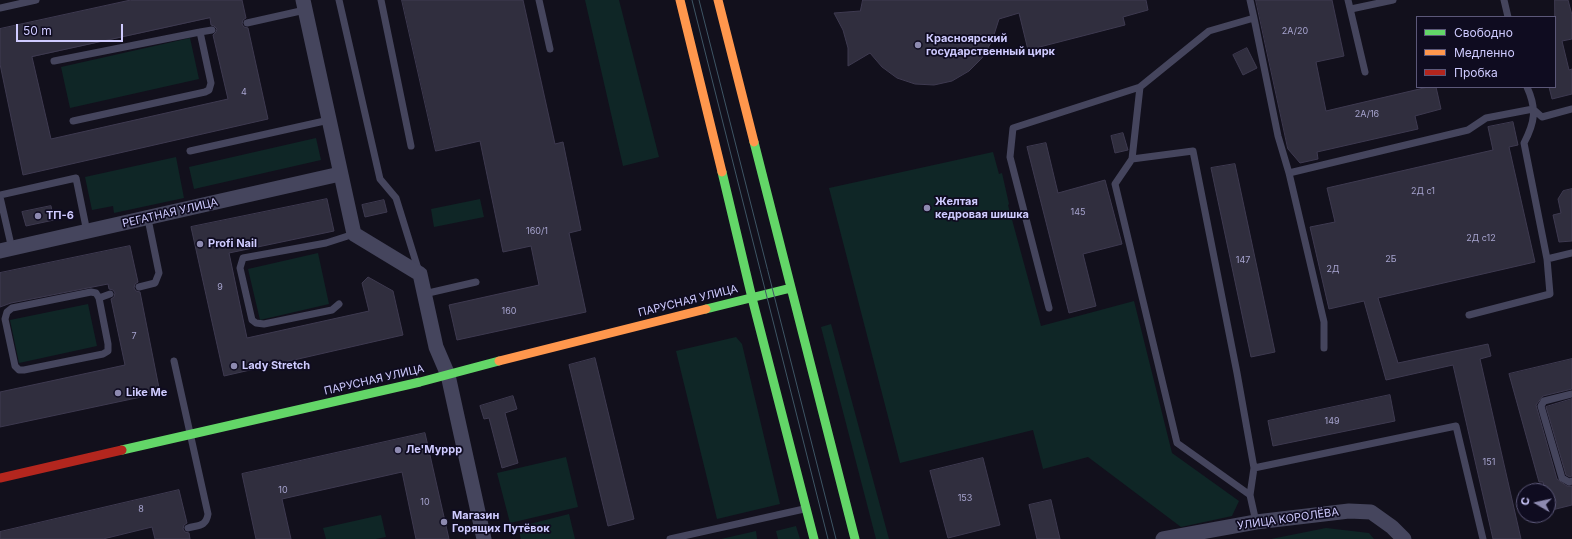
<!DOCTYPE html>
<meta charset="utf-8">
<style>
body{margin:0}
#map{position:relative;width:1572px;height:539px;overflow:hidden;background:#12101c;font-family:Inter,sans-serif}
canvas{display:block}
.legend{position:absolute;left:1416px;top:16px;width:140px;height:72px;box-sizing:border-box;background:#0f0c20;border:1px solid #5c5879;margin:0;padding:5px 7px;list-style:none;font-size:12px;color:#cfcbff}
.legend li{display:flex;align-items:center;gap:8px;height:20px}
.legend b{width:20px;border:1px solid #5c5879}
.north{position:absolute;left:1516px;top:483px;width:40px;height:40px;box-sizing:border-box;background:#0f0c20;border:1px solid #5c5879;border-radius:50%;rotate:279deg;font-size:11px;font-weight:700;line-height:16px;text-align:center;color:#cfcbff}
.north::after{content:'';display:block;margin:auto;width:14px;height:18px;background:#8d8ab0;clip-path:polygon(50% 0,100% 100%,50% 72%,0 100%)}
.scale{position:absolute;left:16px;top:24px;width:107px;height:18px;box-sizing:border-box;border:2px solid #cfcbff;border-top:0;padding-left:5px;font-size:12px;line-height:14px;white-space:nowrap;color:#cfcbff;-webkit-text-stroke:3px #0f0c20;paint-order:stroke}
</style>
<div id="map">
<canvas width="1572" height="539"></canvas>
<ul class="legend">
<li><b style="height:5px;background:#63d668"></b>Свободно</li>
<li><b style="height:5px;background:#ff974d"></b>Медленно</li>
<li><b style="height:5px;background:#b3261e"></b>Пробка</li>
</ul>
<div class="north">С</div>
<div class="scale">50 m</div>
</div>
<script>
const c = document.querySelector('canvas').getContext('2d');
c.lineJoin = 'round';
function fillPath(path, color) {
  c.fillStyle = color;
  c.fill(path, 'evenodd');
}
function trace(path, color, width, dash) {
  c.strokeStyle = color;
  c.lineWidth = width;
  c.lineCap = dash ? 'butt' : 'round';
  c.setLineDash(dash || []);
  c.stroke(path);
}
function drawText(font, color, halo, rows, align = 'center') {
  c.font = font + ' Inter,sans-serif';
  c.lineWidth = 3.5;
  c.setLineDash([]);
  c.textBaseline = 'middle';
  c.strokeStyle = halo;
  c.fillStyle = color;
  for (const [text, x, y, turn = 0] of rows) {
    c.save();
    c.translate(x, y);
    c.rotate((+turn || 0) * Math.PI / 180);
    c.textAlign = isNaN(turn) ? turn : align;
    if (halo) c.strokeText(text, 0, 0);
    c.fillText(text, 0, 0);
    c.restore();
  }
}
fillPath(new Path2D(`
 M585,0h34l40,157 -36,9z
 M190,38l9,41 -129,29 -9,-41z
 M316,138l5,22 -127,29 -5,-22z
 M993,152l6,22 3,-1 7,31 -1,1 33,121 93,-25 38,152 67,48 -7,15 -51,11 -93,-70 -45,12 -10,-39 -133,33 -71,-275z
 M176,157l8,41 -70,15 -1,-7 -21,4 -7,-33z
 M480,199l4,18 -50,10 -3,-18z
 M318,253l11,51 -69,16 -12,-51z
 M88,304l9,42 -78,17 -9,-43z
 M831,324l58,215h-13l-55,-212z
 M736,337l6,7 38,160 -63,15 -41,-168z
 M566,457l12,50 -68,16 -13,-50z
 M569,514l6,25h-54l-3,-12z
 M381,515l5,22 -10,2h-50l-3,-11z
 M796,526l4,13h-22l-2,-8z
 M1326,528l43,5 5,6h-103z
 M756,531l1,8h-36z`), '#0f2626');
const building = new Path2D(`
 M131,0h111l4,18 -3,2 -1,4 2,3 4,1 20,91 -245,56 -23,-111v-35zM210,18l1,7 3,1 3,3 -1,3 -3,3 15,64 -177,40 -19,-82z
 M402,0h121l32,144 8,-2 18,88 -12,3 17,79 -129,28 -8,-35 90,-20 -8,-39 -28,6 -23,-111 -44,10z
 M863,0h283l2,10 -25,7 2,8 -97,25 -9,-37 -20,6 -7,22 -10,17 -13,13 -17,10 -18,4 -19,-1 -18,-6 -15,-11 -12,-14 -22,13v-18l-5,-18 -9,-17 26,-2z
 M1256,0h76l12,56 -28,6 10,49 102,-24h8l5,22 -26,7 3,13 -101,23 1,7 -18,4 -12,-14z
 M1555,0h13l4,15v24l-10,2 7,29 3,-1v25l-20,5 -3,-12h6z
 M1247,48l10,20 -14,7 -10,-20z
 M1513,122l5,23 -9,2 26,115 -157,36 20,65 90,-19 3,12 -11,3 41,180h-28l-40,-174 -67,15 -22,-79 -35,8 -19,-82 25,-5 -8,-34 166,-38 -5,-23z
 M1123,133l5,17 -13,3 -4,-17z
 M1046,143l12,50 47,-13 17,64 -39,10 13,52 -27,7 -42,-166z
 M1235,164l40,188 -24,5 -40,-189z
 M1572,189v52l-13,1 -6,-27 8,-2 -3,-14 5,-8z
 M327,199l7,32 -105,22 18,85 122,-27 -7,-28 6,-6 25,14 10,44 -179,41 -33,-149z
 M384,200l3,12 -22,5 -3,-12z
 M51,206l3,14 -28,6 -4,-14z
 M130,246l8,36 -3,2 -1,4 2,3 4,1 20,101 -160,34v-35l125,-27 -14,-66 3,-2 1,-4 -2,-3 -4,-1 -1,-5 -97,19 -11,4v-34z
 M595,358l39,161 -26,7 -39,-161z
 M1572,359v30l-29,7 -7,9 21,74 10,7h5v19l-24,6v-20h-3l-2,-9h-4l-30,-108z
 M1390,395l5,26 -122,25 -5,-25z
 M513,396l4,13 -12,4 13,50 -16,5 -13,-50 -5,1 -4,-13z
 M1572,399v77l-2,1 -4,-2 -20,-68z
 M425,433l24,106h-33l-14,-67 -120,27 9,40h-35l-14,-65z
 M983,458l17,67 -52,13 -18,-67z
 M179,490l8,33 -3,2 -1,4 2,3 4,1 1,6h-35l-3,-12 -49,12h-103v-7z
 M1051,500l9,39h-23l-8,-34z`);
fillPath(building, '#302e3e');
trace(building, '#3e3a50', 1);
trace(new Path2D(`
 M339,0l41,179 16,19 23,74
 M381,0l30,146
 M539,0l11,49
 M1250,0l4,18 -45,13 -69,56 -8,72 -17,25 62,259 73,52
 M1348,0l17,72
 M1504,0l4,17
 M0,8l36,-8
 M1351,9l42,-9
 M1254,18l24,118 11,37 35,149v26
 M247,23l58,-13
 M54,61l146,-29
 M73,121l132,-29 4,-2 2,-7 -11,-51 12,-2
 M190,151l139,-31
 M1132,159l61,-8 44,222 17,95
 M1289,173l179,-43 18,-12 47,-9 9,8 30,-8
 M0,195l76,-17 11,54
 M0,197l12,52
 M1547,259l25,-6
 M139,287l16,-4 4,-10 -11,-54
 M91,292l5,1 3,5 9,46v7l-5,3 -79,16h-5l-4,-4 -10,-47 2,-7 5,-4z
 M424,294l52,-12
 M99,298l11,-4
 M339,304l-7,6 -68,14 -8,-1 -4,-3 -12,-52 3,-10 83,-15 28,-9
 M1049,308l-39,-151 3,-29 127,-41
 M1469,315l81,-21 -3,-35 -23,-116c11,-21 13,-34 3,-56
 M174,361l34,153c-2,13 -10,11 -20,14
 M1572,394l-28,7 -3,5 21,72 7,4 3,-1
 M1256,522l-6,-27 4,-27 202,-42 27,113
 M670,539l134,-30`), '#45455d', 7);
trace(new Path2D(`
 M303,0l51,234 66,40 16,73 12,28 36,164
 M0,251l340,-77
 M1163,539l93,-17 93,-11 22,1 21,15 12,12`), '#45455d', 15);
trace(new Path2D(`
 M754,142l101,397
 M722,172l30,126 62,241
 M706,309l85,-21
 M122,450l298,-68 79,-21`), '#63d668', 9);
trace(new Path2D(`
 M680,0l42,172
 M718,0l36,142
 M499,361l207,-52`), '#ff974d', 9);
trace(new Path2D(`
 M0,478l122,-28`), '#b3261e', 9);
trace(new Path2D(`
 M692,0l136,539
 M699,0l137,539`), '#3e5565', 1);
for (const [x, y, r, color] of [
 [918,45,4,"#8d8ab0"],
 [927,208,4,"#8d8ab0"],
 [38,216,4,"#8d8ab0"],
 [200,244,4,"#8d8ab0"],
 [234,366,4,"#8d8ab0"],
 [118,393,4,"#8d8ab0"],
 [398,450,4,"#8d8ab0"],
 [444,522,4,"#8d8ab0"]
]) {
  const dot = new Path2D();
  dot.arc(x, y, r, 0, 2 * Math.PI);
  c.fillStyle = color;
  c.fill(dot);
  trace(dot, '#0f0c20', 1.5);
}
drawText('9px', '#a7a4cf', null, [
 ["2А/20",1295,31],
 ["4",244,92],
 ["2А/16",1367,114],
 ["2Д с1",1423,191],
 ["145",1078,212],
 ["160/1",537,231],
 ["2Д с12",1481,238],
 ["2Б",1391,259],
 ["147",1243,260],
 ["2Д",1333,269],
 ["9",220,287],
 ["160",509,311],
 ["7",134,336],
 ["149",1332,421],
 ["151",1489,462],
 ["10",283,490],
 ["153",965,498],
 ["10",425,502],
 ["8",141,509]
]);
drawText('bold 11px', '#cfcbff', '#0f0c20', [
 ["Красноярский",926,39],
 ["государственный цирк",926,52],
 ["Желтая",935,202],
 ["кедровая шишка",935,215],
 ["ТП-6",46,216],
 ["Profi Nail",208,244],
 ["Lady Stretch",242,366],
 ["Like Me",126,393],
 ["Ле'Муррр",406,450],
 ["Магазин",452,516],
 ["Горящих Путёвок",452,529]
], 'left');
drawText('11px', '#cfcbff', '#0f0c20', [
 ["РЕГАТНАЯ УЛИЦА",170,213,-13],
 ["ПАРУСНАЯ УЛИЦА",688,301,-14],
 ["ПАРУСНАЯ УЛИЦА",374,380,-13],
 ["УЛИЦА КОРОЛЁВА",1288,519,-8]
]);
</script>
